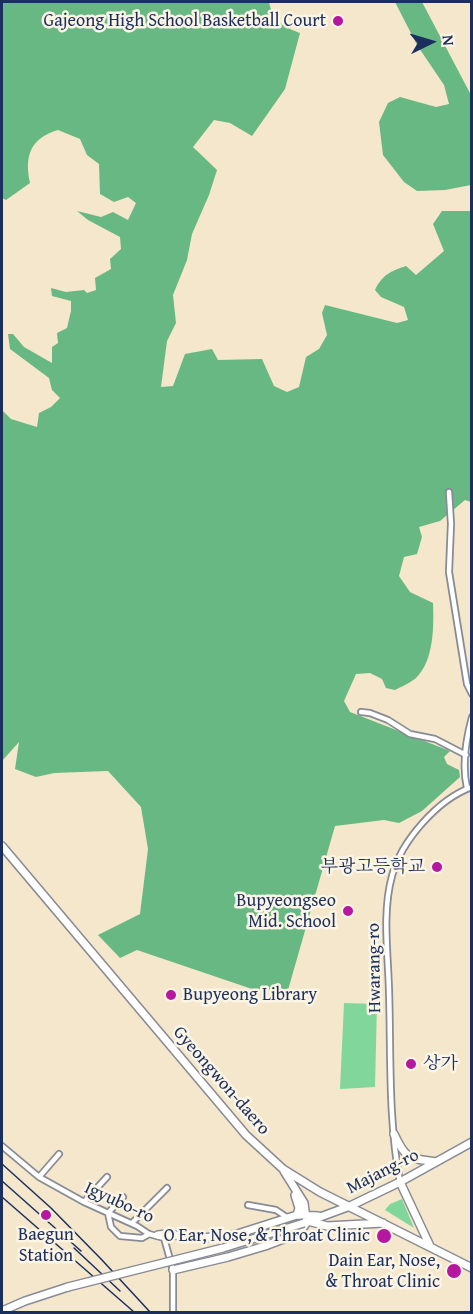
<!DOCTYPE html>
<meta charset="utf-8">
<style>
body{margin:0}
#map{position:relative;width:473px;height:1314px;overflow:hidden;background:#f4e7cc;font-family:"Gentium Book Plus",serif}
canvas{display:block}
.frame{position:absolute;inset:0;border:3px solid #1b2f5e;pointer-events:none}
.north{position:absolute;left:401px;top:12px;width:60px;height:60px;-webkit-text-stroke:4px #fcf5e5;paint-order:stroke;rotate:85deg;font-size:16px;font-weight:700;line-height:24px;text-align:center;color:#1b2f5e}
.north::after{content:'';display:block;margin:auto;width:21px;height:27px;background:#1b2f5e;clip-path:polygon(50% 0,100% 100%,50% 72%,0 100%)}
</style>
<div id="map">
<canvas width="473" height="1314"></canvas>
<div class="frame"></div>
<div class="north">N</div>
</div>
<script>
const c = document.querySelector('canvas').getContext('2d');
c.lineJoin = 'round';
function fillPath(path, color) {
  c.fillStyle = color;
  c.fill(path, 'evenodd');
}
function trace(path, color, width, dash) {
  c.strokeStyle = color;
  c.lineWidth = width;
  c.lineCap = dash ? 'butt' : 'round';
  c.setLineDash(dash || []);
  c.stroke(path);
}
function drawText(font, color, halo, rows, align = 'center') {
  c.font = font + ' "Gentium Book Plus","Noto Serif KR",serif';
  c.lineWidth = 5;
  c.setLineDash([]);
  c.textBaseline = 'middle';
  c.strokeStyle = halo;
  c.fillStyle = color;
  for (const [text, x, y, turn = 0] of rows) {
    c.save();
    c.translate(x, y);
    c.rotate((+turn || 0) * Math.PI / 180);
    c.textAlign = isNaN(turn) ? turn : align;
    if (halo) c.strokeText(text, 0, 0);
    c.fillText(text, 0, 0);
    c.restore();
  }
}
fillPath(new Path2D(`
 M344,1003l33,1 -2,83 -35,2z
 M402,1199l12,29 -29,-18 5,-6z`), '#81d79b');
fillPath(new Path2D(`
 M2,2h267c4,19 13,24 31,31l-15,56 -33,47 -22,-13 -16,-3 -21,27 24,23 -8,25 -17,39 -5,26 -14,35 3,28 -9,18 -6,46 12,-1 12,-32 27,-5 6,11 44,-1 12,27 13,6 12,-5 7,-30 13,-8 8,-14 -5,-22 3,-8 72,18 11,-3 -4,-13 -23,-10 -6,-7c7,-15 16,-19 31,-24l10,9 28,-24 -11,-27 9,-13h29v291l-6,-2 -25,21 -21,6 3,10 -5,17 -13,3 -5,19 11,16 23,11c1,23 1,58 -17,75 -6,5 -15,9 -21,12l-9,-2 -4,-9 -12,-6 -14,1 -12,27 6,11 100,39 -6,6 3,7 12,6 1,7 -38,34 -23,12 -15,-3 -49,6 -47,164 -36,-1 -115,-39 -17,8 -22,-23 42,-21 8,-65 -7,-42 -33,-36 -54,2 -18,4 -21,-8 4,-27 -17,19v-300l1,-2v-26l-1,-3v-20l9,9 26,8 2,-14 12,-6 9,-9 -8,-8 -3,-12 -39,-29 -2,-15h5l11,13 28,16v-16l6,-4 -1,-10 10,-5 4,-17v-10l-19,-5 -1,-8 15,4 18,-2 3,3 9,-3 -1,-12 16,-9 -1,-10 11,-10 -1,-12 -32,-17 -11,-9 24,6 12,-5 15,8 8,-17 -8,-6 -14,5 -14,-8 -1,-30 -12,-9 -7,-16 -22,-9c-27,8 -34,25 -28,53l-24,17 -4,-2z
 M395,2h27l49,93v90l-26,5 -28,1 -13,-9 -21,-27 -4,-33 9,-19 12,-6 36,10 13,-3 -5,-19 -27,-40z`), '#68b883');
const minor = new Path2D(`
 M449,492l2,32 -2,48 18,112 5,10
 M361,712l9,1 18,7 22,14 25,5 31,16
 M467,788c-5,-22 -1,-49 5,-71
 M2,1146l37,31 45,25 53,24 12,8 15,4 9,32v42
 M39,1177l20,-23
 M400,1182c-12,-63 -9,-129 -11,-192 -1,-37 -7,-78 3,-114 9,-35 46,-77 80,-89
 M84,1202l23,-25
 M248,1205l28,5 12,8
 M108,1213l3,14 9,9 22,2 7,-4
 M108,1213l15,-16
 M132,1223l35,-35`);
const secondary = new Path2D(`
 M2,846l244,289 37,34 37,23 152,76
 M394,1134c12,26 15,24 42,28
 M284,1171l20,32 2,16
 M400,1182l30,64
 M295,1195l4,13 -2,7
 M308,1221l19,5 56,-3
 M304,1223l46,-17 50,-24 72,-40
 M158,1235l9,-1 31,4 33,-2 66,-21 21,1
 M173,1270l55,-13 37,-11 34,-13 9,-12
 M2,1311l23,-10 43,-14`);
trace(minor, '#888b95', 8);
trace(secondary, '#888b95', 10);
trace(minor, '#fff', 4.5);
trace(secondary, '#fff', 7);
trace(new Path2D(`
 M2,1164l49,44 51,52 48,52
 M2,1181l79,70
 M2,1197l132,115
 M74,1248l46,43`), '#1b2f5e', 1.5);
const secondaryBridge = new Path2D(`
 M68,1287l155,-39 81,-25`);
trace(secondaryBridge, '#888b95', 10, []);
trace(secondaryBridge, '#fff', 7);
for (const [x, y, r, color] of [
 [338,21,6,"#b5179e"],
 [437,867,6,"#b5179e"],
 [348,911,6,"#b5179e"],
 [171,995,6,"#b5179e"],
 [411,1064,6,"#b5179e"],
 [46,1215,6,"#b5179e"],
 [384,1236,8,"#b5179e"],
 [454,1271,8,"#b5179e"]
]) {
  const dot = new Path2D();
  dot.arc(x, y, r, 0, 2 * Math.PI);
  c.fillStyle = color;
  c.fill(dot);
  trace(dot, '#fcf5e5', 2);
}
drawText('18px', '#1b2f5e', '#fcf5e5', [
 ["Gajeong High School Basketball Court",326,21],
 ["부광고등학교",425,867],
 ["Bupyeongseo",336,901],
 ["Mid. School",336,922],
 ["Bupyeong Library",183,995,"left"],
 ["상가",423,1064,"left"],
 ["Baegun",46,1235,"center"],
 ["Station",46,1256,"center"],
 ["O Ear, Nose, & Throat Clinic",370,1236],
 ["Dain Ear, Nose,",440,1261],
 ["& Throat Clinic",440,1282]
], 'right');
drawText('18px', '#1b2f5e', '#fcf5e5', [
 ["Hwarang-ro",375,968,-91],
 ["Gyeongwon-daero",221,1081,49],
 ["Majang-ro",383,1172,-27],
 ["Igyubo-ro",119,1203,25]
]);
</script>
